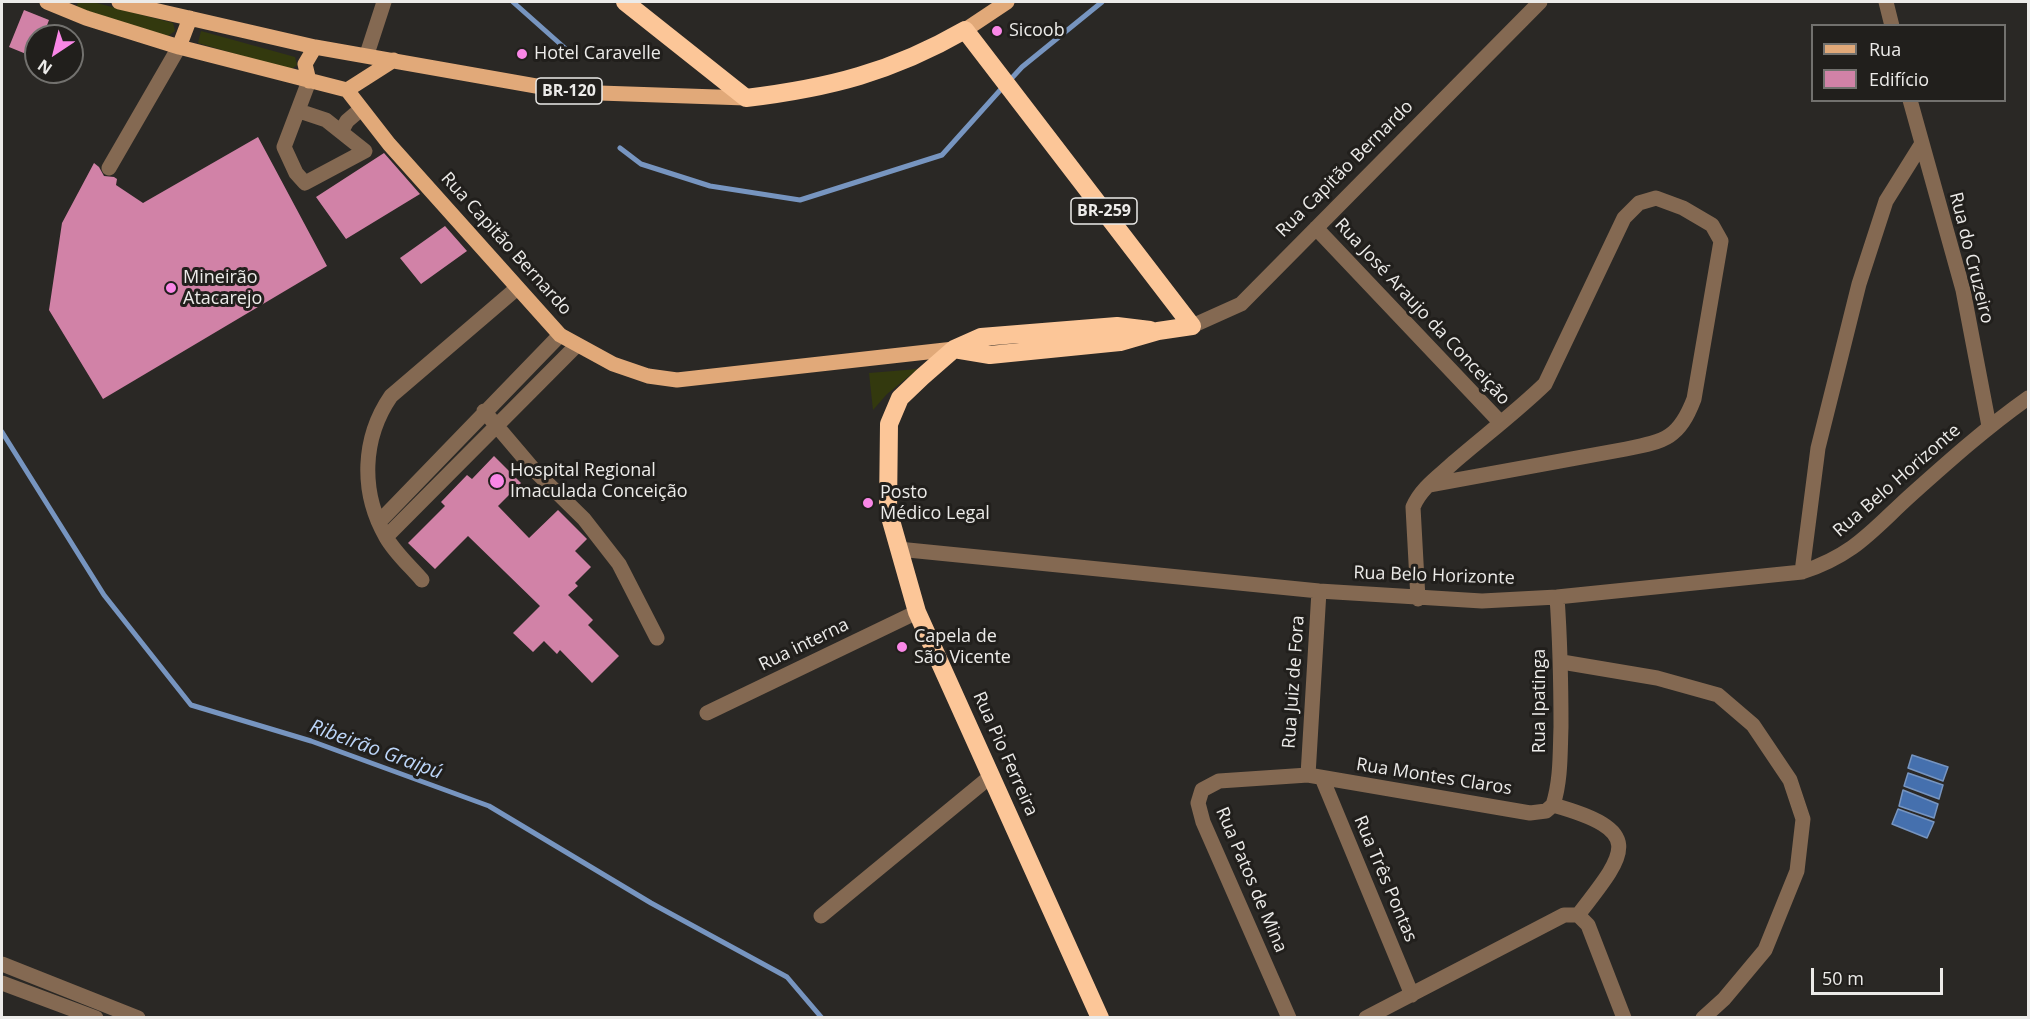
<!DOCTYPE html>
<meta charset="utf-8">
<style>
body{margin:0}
#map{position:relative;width:2030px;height:1019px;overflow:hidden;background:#2a2825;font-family:"Open Sans",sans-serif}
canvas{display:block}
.frame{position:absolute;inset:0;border:3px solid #ecebe9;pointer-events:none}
.legend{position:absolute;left:1811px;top:24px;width:195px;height:78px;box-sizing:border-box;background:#211f1c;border:2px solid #72716e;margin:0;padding:8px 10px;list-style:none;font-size:18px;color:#ecebe9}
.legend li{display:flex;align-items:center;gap:12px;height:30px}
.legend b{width:30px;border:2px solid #72716e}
.north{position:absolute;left:24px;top:24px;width:60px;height:60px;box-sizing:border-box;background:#211f1c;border:2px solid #72716e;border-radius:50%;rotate:215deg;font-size:16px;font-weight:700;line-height:24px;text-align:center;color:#ecebe9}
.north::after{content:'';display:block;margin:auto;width:21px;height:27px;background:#fa87e7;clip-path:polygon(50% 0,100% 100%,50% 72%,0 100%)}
.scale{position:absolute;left:1811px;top:968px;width:132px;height:27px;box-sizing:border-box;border:3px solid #ecebe9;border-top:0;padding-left:8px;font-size:18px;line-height:21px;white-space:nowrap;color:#ecebe9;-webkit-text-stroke:4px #211f1c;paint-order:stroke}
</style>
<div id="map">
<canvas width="2030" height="1019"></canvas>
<div class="frame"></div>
<ul class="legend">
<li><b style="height:8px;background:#e1a979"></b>Rua</li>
<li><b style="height:16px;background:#d182a7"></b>Edifício</li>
</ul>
<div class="north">N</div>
<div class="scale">50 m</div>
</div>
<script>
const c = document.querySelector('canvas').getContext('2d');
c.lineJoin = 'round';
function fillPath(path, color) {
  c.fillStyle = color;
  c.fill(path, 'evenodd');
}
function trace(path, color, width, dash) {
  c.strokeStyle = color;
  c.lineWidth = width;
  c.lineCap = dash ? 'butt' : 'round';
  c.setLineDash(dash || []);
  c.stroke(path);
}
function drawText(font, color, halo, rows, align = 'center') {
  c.font = font + ' "Open Sans",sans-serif';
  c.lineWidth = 6;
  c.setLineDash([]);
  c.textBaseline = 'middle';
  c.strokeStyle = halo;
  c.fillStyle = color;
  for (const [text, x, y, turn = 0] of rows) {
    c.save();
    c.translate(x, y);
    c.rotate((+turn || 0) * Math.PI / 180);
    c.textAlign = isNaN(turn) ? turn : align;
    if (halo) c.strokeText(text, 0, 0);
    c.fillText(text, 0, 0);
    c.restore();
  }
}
fillPath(new Path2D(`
 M78,2h15l80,21 2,8 -7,5 -92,-27z
 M201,31l94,26 2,8 -7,5 -92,-27z
 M918,369l-31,25 -14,16 -4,-37z`), '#33390e');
const water = new Path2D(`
 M1912,755l36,12 -5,14 -35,-13z
 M1908,773l35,12 -4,14 -35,-13z
 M1903,790l35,14 -4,14 -35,-12z
 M1898,809l36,13 -7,16 -35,-14z`);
fillPath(water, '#4570ae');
trace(water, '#7795c0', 1.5);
trace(new Path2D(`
 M513,2l54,48
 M1010,80l12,-13 80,-65
 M620,148l21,16 69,22 90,14 142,-45 61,-68
 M2,432l102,163 87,110 120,36 178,65 162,97 136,74 35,41`), '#7795c0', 5);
fillPath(new Path2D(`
 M24,10l25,10 -6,16h-7v22l-27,-11z
 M258,137l69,129 -224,133 -54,-89 13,-87 32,-60 5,4 5,9 10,1 3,2 -1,6 27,18z
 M384,153l36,41 -74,45 -30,-42z
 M445,226l22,25 -46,33 -21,-26z
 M494,456l27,27 -23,23 31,32 29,-28 29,29 -12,12 16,16 -16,16 3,3 -10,9 25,25 -5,5 31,31 -27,27 -32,-33 -3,4 -13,-13 -11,11 -20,-19 27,-27 -72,-70 -33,33 -27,-26 37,-37 -4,-4 26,-27 5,4z`), '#d182a7');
trace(new Path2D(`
 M1886,2l6,24
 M367,54l17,-52
 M1910,100l53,190 26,136
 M299,111l27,9 39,31 -60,32 -9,-10 -12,-26 25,-66
 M342,130l5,-9 14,-12
 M109,168l70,-121
 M1316,228l184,194
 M1192,326l49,-22 299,-302
 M484,411l51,60 49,48 35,45 38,74
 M379,522l181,-187
 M386,537l191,-192
 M898,549l421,42 163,10 75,-4 245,-25c54,-18 70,-42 110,-78 38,-34 75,-67 116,-96
 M1802,572l16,-124 41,-164 27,-83 35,-56
 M422,580c-12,-14 -27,-27 -36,-43 -26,-45 -24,-99 5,-141l125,-107
 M1418,599l-5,-92c8,-19 26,-31 40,-44 30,-26 63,-51 92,-79l79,-166 15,-15 17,-5 27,10 29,17 9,16 -27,158c-15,39 -28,42 -68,50l-197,36
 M1562,662l95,16 61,17 35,30 37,55 13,39 -6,52 -32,79 -41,49 -21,19
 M707,713l210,-101
 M1308,775l11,-184
 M1322,778l90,217
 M1553,805c8,-25 7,-52 8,-78 0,-44 -1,-87 -4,-130
 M1553,805c93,26 74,47 25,110
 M1578,915l10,10 36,93
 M821,916l170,-140
 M2,964l136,54
 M2,983l94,35
 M1289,1018l-86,-196 -5,-19 4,-13 17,-9 89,-6 222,38 16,-2 7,-6
 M1366,1018l198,-103h14`), '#846952', 15);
trace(new Path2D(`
 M47,2l39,16 93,29 168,43 47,-30
 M119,2l196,45 255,45 176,6
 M965,30l42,-28
 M179,47l11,-29
 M309,81l-4,-17 10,-17
 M347,90l42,54 171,191 53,29 35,12 29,4 277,-31`), '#e1a979', 15);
trace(new Path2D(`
 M625,2l121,96c83,-10 146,-26 219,-68l227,296 -34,5 -38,11 -130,13 -36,-6
 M1100,1018l-183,-406 -29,-102 1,-86 11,-26 22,-21 32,-28 27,-12 136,-11 33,4`), '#fcc698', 18);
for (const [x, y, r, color] of [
 [997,31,6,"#fa87e7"],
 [522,54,6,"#fa87e7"],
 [171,288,6,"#fa87e7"],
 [497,481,8,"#fa87e7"],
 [868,503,6,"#fa87e7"],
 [902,647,6,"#fa87e7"]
]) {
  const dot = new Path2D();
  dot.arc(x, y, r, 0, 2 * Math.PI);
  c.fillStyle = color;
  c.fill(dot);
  trace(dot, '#211f1c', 2);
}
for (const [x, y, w] of [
 [569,91,66],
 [1104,211,66]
]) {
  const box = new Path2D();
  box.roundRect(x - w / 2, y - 13, w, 26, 4.5);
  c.fillStyle = '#211f1c';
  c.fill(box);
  trace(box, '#ecebe9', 1.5);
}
drawText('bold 16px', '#ecebe9', null, [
 ["BR-120",569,91],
 ["BR-259",1104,211]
]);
drawText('18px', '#ecebe9', '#211f1c', [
 ["Sicoob",1009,31],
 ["Hotel Caravelle",534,54],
 ["Mineirão",183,278],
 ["Atacarejo",183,299],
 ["Hospital Regional",510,471],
 ["Imaculada Conceição",510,492],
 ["Posto",880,493],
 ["Médico Legal",880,514],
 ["Capela de",914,637],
 ["São Vicente",914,658]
], 'left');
drawText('18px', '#ecebe9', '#211f1c', [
 ["Rua Capitão Bernardo",1345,169,-45],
 ["Rua Capitão Bernardo",506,244,48],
 ["Rua do Cruzeiro",1971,258,76],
 ["Rua José Araujo da Conceição",1422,312,47],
 ["Rua Belo Horizonte",1897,481,-41],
 ["Rua Belo Horizonte",1434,576,2],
 ["Rua interna",804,645,-26],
 ["Rua Juiz de Fora",1294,682,-86],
 ["Rua Ipatinga",1540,701,-90],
 ["Rua Pio Ferreira",1005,754,66],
 ["Rua Montes Claros",1434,777,9],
 ["Rua Três Pontas",1385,879,67],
 ["Rua Patos de Mina",1251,880,67]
]);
drawText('italic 20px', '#bcd5f8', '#211f1c', [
 ["Ribeirão Graipú",376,750,20]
]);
</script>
